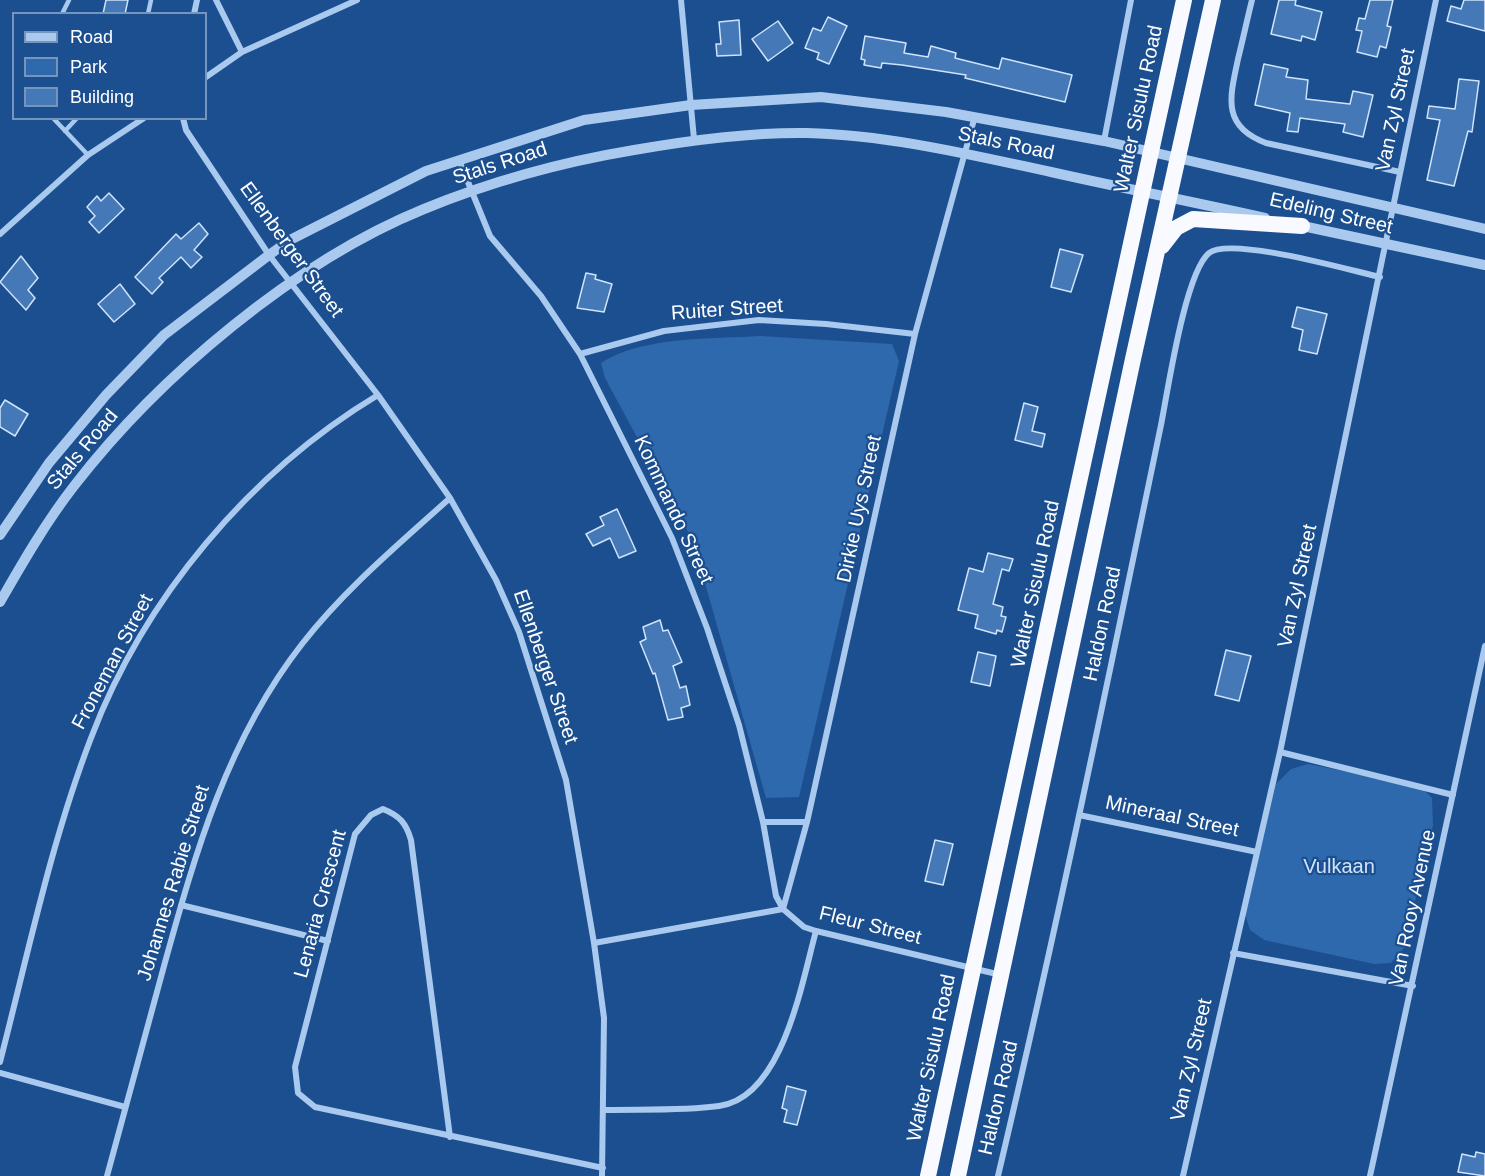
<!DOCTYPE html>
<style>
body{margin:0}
#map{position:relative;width:1485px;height:1176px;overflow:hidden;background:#1b4f8f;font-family:Helvetica,sans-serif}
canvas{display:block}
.legend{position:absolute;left:12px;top:12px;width:195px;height:108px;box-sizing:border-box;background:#1b4f8f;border:2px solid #7695bc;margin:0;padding:8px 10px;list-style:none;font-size:18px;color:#fff}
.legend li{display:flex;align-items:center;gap:12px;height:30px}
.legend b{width:30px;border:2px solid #7695bc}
</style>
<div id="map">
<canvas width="1485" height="1176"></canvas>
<ul class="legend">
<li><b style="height:8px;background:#a9c9ee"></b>Road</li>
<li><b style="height:16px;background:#2e69ad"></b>Park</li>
<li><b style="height:16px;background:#4478b7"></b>Building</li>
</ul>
</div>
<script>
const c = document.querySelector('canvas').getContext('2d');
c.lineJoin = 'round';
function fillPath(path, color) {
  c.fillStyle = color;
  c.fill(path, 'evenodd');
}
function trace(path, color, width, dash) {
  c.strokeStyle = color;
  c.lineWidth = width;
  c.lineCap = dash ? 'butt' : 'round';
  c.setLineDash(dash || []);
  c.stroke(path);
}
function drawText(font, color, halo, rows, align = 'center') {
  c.font = font + ' Helvetica,sans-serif';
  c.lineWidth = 4.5;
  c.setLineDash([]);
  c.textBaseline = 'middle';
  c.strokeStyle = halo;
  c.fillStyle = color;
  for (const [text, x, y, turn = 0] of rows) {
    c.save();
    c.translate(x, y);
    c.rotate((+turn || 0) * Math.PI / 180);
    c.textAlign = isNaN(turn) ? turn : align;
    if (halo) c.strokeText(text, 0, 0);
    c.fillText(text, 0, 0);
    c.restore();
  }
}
fillPath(new Path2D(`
 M760,336l132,8 7,17 -100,436 -33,1 -73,-257 -88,-163 -4,-15c41,-27 111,-24 159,-27z
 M1308,764l112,22 12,12 1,27 -29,123 -13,15 -17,1 -110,-24 -14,-10 -5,-16 31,-130 15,-15z`), '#2e69ad');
const building = new Path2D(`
 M106,0h22l-3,14h-22z
 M1279,0h17l-1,5 27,7 -7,28 -13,-4 -1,5 -30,-7z
 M1370,0h23l-6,26 4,1 -5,21 -6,-2 -3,11 -20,-5 5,-21 -6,-1 3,-12 6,1z
 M1464,0h21v31l-38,-10 4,-15 10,3z
 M828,17l19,9 -18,38 -12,-5 2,-6 -14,-5 8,-20 8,3z
 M739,20l2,35 -24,1 -1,-12h5l-2,-22z
 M778,21l15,22 -25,18 -16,-22z
 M865,36l41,7 -2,10 24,4 3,-11 25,7 -1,5 44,11 3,-11 70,17 -7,27 -100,-24 1,-3 -64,-10 -20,-2 -1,5 -17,-3 1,-5 -4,-1z
 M1264,64l24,5 -2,8 22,3 -2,19 44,5 3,-13 20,4 -10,42 -20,-5 2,-8 -45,-6 -2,14 -11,-1 3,-18 -35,-8z
 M1459,79l20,2 -7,51 -4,-1 -14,55 -27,-6 13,-60 -13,-2 2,-12 26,3z
 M109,193l15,16 -25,24 -10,-11 6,-6 -8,-9 10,-11 4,5z
 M199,223l9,11 -14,16 8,7 -11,11 -10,-11 -22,21 4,4 -11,12 -17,-17 41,-43 5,5z
 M1060,249l23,6 -12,37 -20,-5z
 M21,256l17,22 -10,12 7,8 -9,12 -26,-28z
 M586,273l10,2 -1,4 17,5 -8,28 -27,-4z
 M120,284l15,20 -21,18 -16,-18z
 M1297,307l30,7 -10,40 -18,-4 4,-20 -11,-3z
 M5,400l23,14 -13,22 -15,-9v-19z
 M1024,403l14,4 -6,24 13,3 -3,13 -27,-7z
 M617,509l19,42 -17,7 -9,-20 -17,8 -7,-12 18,-9 -4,-8z
 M988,553l25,6 -4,12 -7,-2 -9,35 10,3 -2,9 5,1 -4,15 -5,-2 -1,4 -21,-6 3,-13 -20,-5 11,-42 14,4z
 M660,620l3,11 5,-1 14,32 -9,4 7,22 6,-2 4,19 -9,3 2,9 -15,3 -13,-47 -2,1 -13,-32 6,-3 -3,-12z
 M1226,650l25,6 -12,45 -24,-6z
 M978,652l18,4 -6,30 -19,-4z
 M935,840l18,4 -10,41 -18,-4z
 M787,1086l19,5 -9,34 -13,-3 3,-12 -5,-2z
 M1476,1152l9,2v22l-27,-4 4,-18 13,3z`);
fillPath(building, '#4478b7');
trace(building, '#cfe3fa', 1.5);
trace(new Path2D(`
 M62,14l7,-14
 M148,14l3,-14
 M53,118l35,37
 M65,131l12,-13`), '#a9c9ee', 4.5);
trace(new Path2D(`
 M216,0l26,52
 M681,0l13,139
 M1252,0c-5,20 -9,39 -14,59 -8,38 -17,67 28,84l134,29
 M194,14l3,-14
 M206,77l36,-25 115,-52
 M183,118l3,12 83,125 109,140 72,103 46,82 23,52 47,148 28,163 10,75 -2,158
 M1104,141l27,-141
 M459,160l31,76 51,60 39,58 92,184 35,90 32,97 24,97 13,74 7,13 21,18 12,4 185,44
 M0,234l88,-79 56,-37
 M580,354l84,-23 95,-11 67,4 89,10
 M1280,752l173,43
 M1079,815l178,37
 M763,822h44
 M181,905l147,36
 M783,909l24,-87 108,-488 60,-218
 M594,943l189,-34
 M1233,953l180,33
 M0,1062c28,-108 51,-220 91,-324 53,-140 159,-266 287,-343
 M0,1073l125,34
 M605,1110c37,-1 77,1 114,-4 64,-8 83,-125 97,-175
 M450,1137l-39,-297c-5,-17 -11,-24 -28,-31l-12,6 -16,19 -60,233 3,26 17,14 288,61
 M107,1176c19,-70 38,-140 57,-210 32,-115 63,-226 138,-322 43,-55 97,-100 148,-146
 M998,1176c59,-249 111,-500 163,-751 7,-35 24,-152 48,-172 21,-17 140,17 171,24
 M1183,1176l97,-424 156,-752
 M1370,1176l115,-530`), '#a9c9ee', 6);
trace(new Path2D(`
 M1298,225l187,40
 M0,535l49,-72 57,-68 58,-60 105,-80 21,-15 136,-69 158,-51 107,-15 130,-8 125,15 158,29 381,88
 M0,602c23,-40 46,-80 74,-116 85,-110 222,-225 350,-277 68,-28 138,-47 210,-59 57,-10 116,-18 173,-17 82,2 165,22 244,39 71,16 143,30 214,46`), '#a9c9ee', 10);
trace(new Path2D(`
 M1162,246l14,-18 17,-9 109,7
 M928,1176l256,-1176
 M958,1176l175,-817 80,-359`), '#f8faff', 16);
drawText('20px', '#fff', '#1b4f8f', [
 ["Walter Sisulu Road",1139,109,-78],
 ["Van Zyl Street",1396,110,-78],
 ["Stals Road",1006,144,12],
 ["Stals Road",500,164,-18],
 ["Edeling Street",1331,214,13],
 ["Ellenberger Street",291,250,54],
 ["Ruiter Street",727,310,-4],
 ["Stals Road",83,450,-50],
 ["Dirkie Uys Street",860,509,-78],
 ["Kommando Street",673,510,65],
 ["Walter Sisulu Road",1036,584,-78],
 ["Van Zyl Street",1298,586,-78],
 ["Haldon Road",1103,624,-78],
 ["Froneman Street",113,662,-62],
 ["Ellenberger Street",545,667,71],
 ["Mineraal Street",1172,817,12],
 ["Johannes Rabie Street",174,883,-73],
 ["Lenaria Crescent",321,904,-75],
 ["Van Rooy Avenue",1413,908,-78],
 ["Fleur Street",870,926,14],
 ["Walter Sisulu Road",932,1058,-78],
 ["Van Zyl Street",1192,1060,-77],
 ["Haldon Road",999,1098,-77]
]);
drawText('20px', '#cfe3fa', '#1b4f8f', [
 ["Vulkaan",1339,867]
]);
</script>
